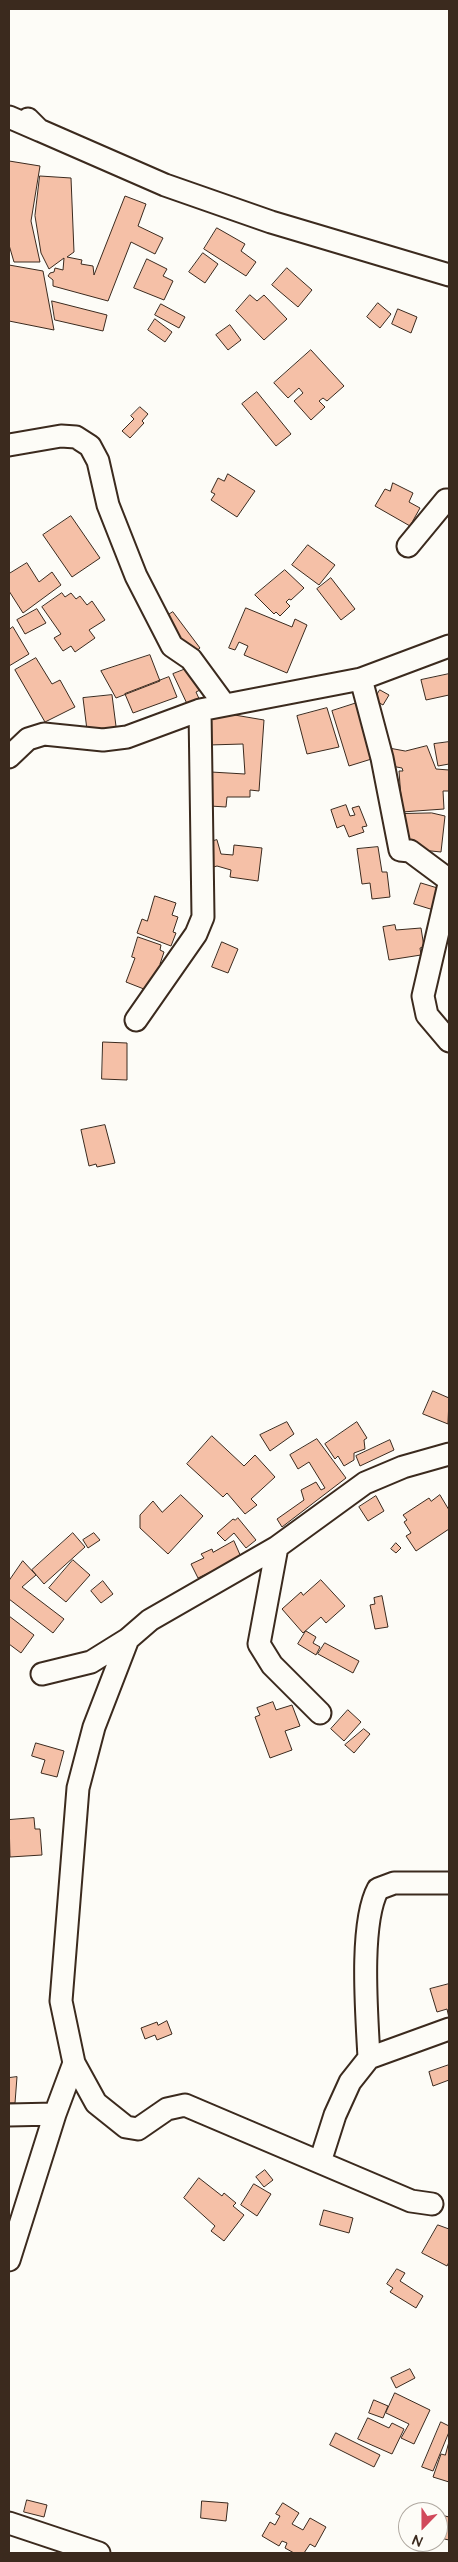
<!DOCTYPE html>
<style>
body{margin:0}
#map{position:relative;width:458px;height:2562px;overflow:hidden;background:#fdfcf7;font-family:"Architects Daughter",sans-serif}
canvas{display:block}
.frame{position:absolute;inset:0;border:10px solid #3b2a1e;pointer-events:none}
.north{position:absolute;left:398px;top:2502px;width:50px;height:50px;box-sizing:border-box;background:#fdfcf7;border:1px solid #afa8a0;border-radius:50%;rotate:202deg;font-size:14px;font-weight:700;line-height:20px;text-align:center;color:#3b2a1e}
.north::after{content:'';display:block;margin:auto;width:18px;height:22px;background:#d1495b;clip-path:polygon(50% 0,100% 100%,50% 72%,0 100%)}
</style>
<div id="map">
<canvas width="458" height="2562"></canvas>
<div class="frame"></div>
<div class="north">N</div>
</div>
<script>
const c = document.querySelector('canvas').getContext('2d');
c.lineJoin = 'round';
function fillPath(path, color) {
  c.fillStyle = color;
  c.fill(path, 'evenodd');
}
function trace(path, color, width, dash) {
  c.strokeStyle = color;
  c.lineWidth = width;
  c.lineCap = dash ? 'butt' : 'round';
  c.setLineDash(dash || []);
  c.stroke(path);
}
const building = new Path2D(`
 M9,161l31,5 -9,55 9,41h-26l-5,-17z
 M40,176l31,2 3,74 -7,5 15,3 -1,4 12,2 1,9 31,-79 21,8 -8,22 25,12 -8,16 -24,-12 -23,59 -55,-15v-6l-5,-4 2,-3 4,-1 1,-4 8,2 1,-12 -15,11 -8,-16 -6,-37z
 M217,228l28,16 -4,7 15,11 -10,14 -42,-27z
 M203,253l15,11 -13,19 -16,-11z
 M147,259l20,10 -4,7 10,5 -9,19 -30,-12z
 M9,265l34,6 11,59 -45,-9z
 M287,268l25,22 -14,17 -26,-22z
 M250,295l7,6 7,-6 23,24 -23,21 -28,-29z
 M52,301l55,14 -4,16 -48,-11z
 M378,303l13,11 -11,14 -13,-11z
 M161,304l24,13 -6,11 -24,-13z
 M398,309l19,8 -6,16 -19,-9z
 M155,319l17,13 -7,10 -17,-12z
 M230,325l11,15 -13,10 -12,-15z
 M311,350l33,36 -17,15 -4,-3 -4,3 6,6 -14,13 -17,-19 9,-8 -4,-5 -11,10 -14,-15z
 M257,392l34,42 -15,12 -34,-42z
 M140,407l8,7 -6,7 2,2 -14,15 -8,-7 12,-12 -3,-3z
 M228,474l27,17 -18,26 -26,-17 4,-6 -4,-2 7,-14 6,3z
 M393,483l20,10 -4,9 11,6 -10,18 -35,-20 10,-17 5,2z
 M71,516l29,42 -28,19 -29,-42z
 M308,545l27,20 -16,20 -27,-20z
 M27,563l12,19 13,-10 9,13 -38,28 -14,-22v-17z
 M285,570l19,18 -13,12 -2,-1 -3,3 4,4 -10,10 -4,-4 -2,2 -19,-19z
 M331,578l24,31 -14,11 -24,-31z
 M62,593l3,4 6,-4 5,6 4,-3 7,9 5,-4 13,19 -16,10 6,8 -20,14 -4,-6 -8,5 -9,-13 7,-4 -19,-27z
 M246,608l46,19 3,-8 12,6 -20,48 -43,-18 4,-9 -9,-4 -4,8 -6,-2z
 M37,609l9,14 -21,11 -8,-14z
 M173,612l27,36 -9,7 -29,-36z
 M13,627l16,27 -20,12v-36z
 M150,655l10,26 -44,17 -15,-27z
 M36,658l16,26 8,-4 15,27 -30,15 -30,-52z
 M191,667l9,23 -4,2 5,11 -12,5 -16,-34z
 M449,674v21l-23,5 -5,-20z
 M169,677l8,20 -44,16 -8,-19z
 M380,690l9,5 -6,10 -9,-5z
 M112,695l5,39 -29,4 -5,-40z
 M360,702l18,55 -29,9 -17,-55z
 M327,708l12,39 -32,7 -10,-38z
 M211,711l53,9 -5,71 -9,-1v7h-23l-1,10 -16,-1 1,-34 34,2 -2,-30 -34,1z
 M449,742v22l-11,2 -4,-22z
 M427,746l9,23 13,1v21h-6l1,18 -42,3 -3,-41h4l-1,-3 -16,-3 3,-17 16,3z
 M346,805l4,11 5,-1 -3,-7 7,-2 8,20 -5,1 2,5 -15,5 -5,-12 -7,3 -6,-18z
 M432,813l13,3 -4,36 -39,-4 -1,-34z
 M217,840l4,14 12,1 1,-10 28,3 -4,33 -28,-4 1,-7 -14,-4 -7,2 -7,-24z
 M378,847l4,25h5l3,25 -18,2 -2,-16 -8,1 -5,-35z
 M421,883l23,7 -7,21 -23,-7z
 M155,896l21,7 -4,12 6,2 -5,15 3,1 -5,13 -34,-13 5,-14 5,2z
 M395,925l1,5 25,-2 3,19 -4,1 1,7 -32,5 -6,-33z
 M138,937l23,8 -1,5 4,2 -4,12 4,1 -15,26 -23,-9 9,-24 -3,-1z
 M222,942l16,7 -10,24 -16,-6z
 M103,1042l24,1v37l-25,-1z
 M105,1125l10,38 -18,4 -1,-3 -7,2 -8,-36z
 M433,1391l16,7 -1,26 -25,-10z
 M287,1422l7,12 -24,17 -10,-16z
 M357,1422l10,16 -3,2 1,9 -11,4v7l-10,6 -6,-10 -3,3 -10,-15z
 M212,1436l32,30 11,-11 20,22 -24,22 6,6 -12,9 -18,-21 -4,4 -36,-33z
 M317,1439l29,39 -64,49 -5,-8 27,-19 -3,-10 15,-8 5,8 4,-2 -16,-26 -11,7 -8,-14z
 M390,1440l4,10 -34,16 -4,-10z
 M181,1495l22,21 -35,38 -28,-26v-13l13,-14 9,11z
 M440,1495l9,15v19l-33,22 -10,-15 5,-3 -7,-11 3,-2 -4,-5 26,-17 2,3z
 M376,1496l8,15 -16,10 -9,-14z
 M238,1518l18,22 -10,8 -12,-15 -9,8 -8,-8 16,-14 2,1z
 M73,1533l12,14 -41,37 -12,-14z
 M94,1533l6,7 -12,8 -5,-8z
 M234,1541l7,16 -43,21 -7,-14 13,-6 -3,-4 11,-5 1,3z
 M396,1543l5,5 -5,5 -5,-4z
 M73,1560l17,15 -24,27 -17,-14z
 M23,1561l13,14 -14,12 42,32 -11,14 -44,-34v-18z
 M321,1580l24,26 -19,17 -5,-6 -18,16 -21,-24 19,-17 2,3z
 M103,1581l10,13 -12,9 -10,-12z
 M382,1596l6,31 -13,2 -5,-24 5,-1 -1,-6z
 M9,1616l25,19 -13,18 -12,-9z
 M306,1631l10,6 -3,6 7,4 -4,8 -18,-11z
 M325,1643l34,18 -6,12 -35,-19z
 M273,1702l3,8 16,-5 8,21 -15,5 7,19 -22,8 -15,-41 5,-2 -3,-7z
 M348,1710l13,12 -17,19 -13,-12z
 M364,1729l6,5 -16,19 -9,-8z
 M36,1743l28,8 -7,26 -16,-4 4,-13 -13,-4z
 M34,1818l1,11h5l2,26 -32,2 -1,-37z
 M449,1984v34l-2,-9 -10,3 -7,-23z
 M167,2021l5,13 -15,6 -2,-5 -10,4 -4,-11 16,-6 1,3z
 M449,2065v15l-16,6 -4,-14z
 M17,2077l-2,26h-6v-25z
 M265,2170l8,10 -9,7 -8,-10z
 M199,2178l23,18 2,-3 12,10 -3,3 11,9 -20,26 -13,-10 4,-5 -31,-28z
 M254,2184l17,10 -14,22 -16,-11z
 M324,2210l29,8 -4,15 -29,-8z
 M438,2225l11,4v33l-2,4 -25,-13z
 M397,2269l8,4 -5,8 23,15 -7,12 -26,-16 3,-4 -6,-4z
 M410,2369l5,9 -19,10 -5,-10z
 M395,2393l35,17 -16,34 -13,-6 8,-14 -23,-11z
 M374,2400l14,6 -5,12 -14,-5z
 M368,2418l21,10 3,-5 12,6 -12,25 -34,-15z
 M441,2422l8,4v6l-16,39 -11,-4z
 M336,2433l44,22 -6,12 -44,-22z
 M449,2442v40l-16,-5 8,-23 4,1z
 M27,2500l20,5 -3,12 -20,-5z
 M202,2501l26,2 -2,18 -25,-3z
 M283,2503l16,10 -7,11 11,6 7,-12 16,9 -11,20 -5,-3 -6,9h-10l-9,-5 2,-5 -5,-2 -3,5 -17,-10 8,-14 5,3 5,-9 -4,-2z
 M445,2516l4,1v23l-9,-2z`);
fillPath(building, '#f5c0a7');
trace(building, '#3b2a1e', 1);
const minor = new Path2D(`
 M9,117l30,13
 M28,119l11,11 126,55 106,37 178,53
 M9,445l52,-9 15,1 14,9 8,15 10,44 28,71 36,70 19,13 33,45
 M408,546l38,-46h3
 M361,679l21,79 18,92 10,1 39,29
 M9,757l19,-18 16,-5 59,6 24,-3 73,-27 161,-31 88,-33
 M449,884l-26,112 4,19 22,26
 M136,1020l60,-86 7,-17 -3,-207
 M277,1547l-18,97 13,21 48,48
 M42,1674l49,-12 37,-23
 M369,2058c-2,-41 -10,-134 9,-169l16,-6h55
 M9,2115l46,-1
 M320,2162l15,-47 15,-33 19,-24 80,-29
 M432,2204l-21,-3 -226,-96 -18,4 -29,20 -12,-2 -30,-24 -22,-40 -13,-62 17,-213 16,-61 34,-88 22,-19 127,-73 88,-64 38,-16 46,-13
 M9,2260l46,-146 19,-51
 M9,2523l90,30`);
trace(minor, '#3b2a1e', 25);
trace(minor, '#fdfcf7', 21);
</script>
